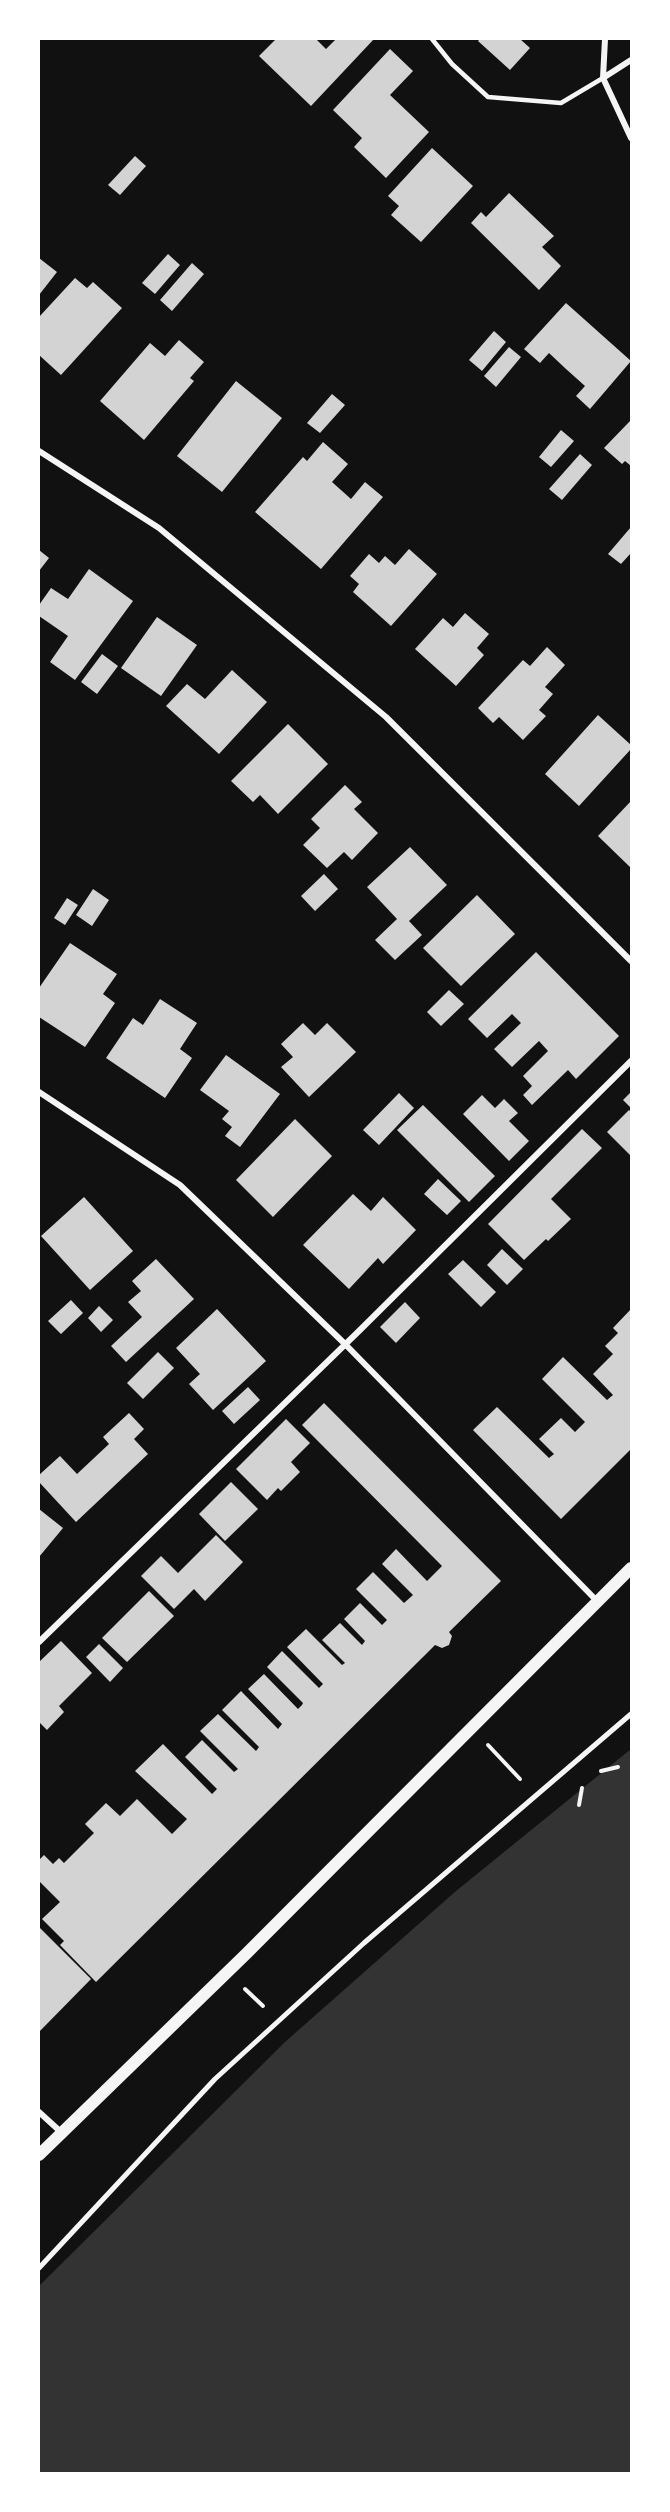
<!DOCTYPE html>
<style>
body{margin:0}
#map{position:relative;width:670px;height:2512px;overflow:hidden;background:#111;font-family:"Asap Condensed",sans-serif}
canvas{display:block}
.frame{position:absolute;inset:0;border:40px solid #fff;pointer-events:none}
</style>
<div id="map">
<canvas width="670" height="2512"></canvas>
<div class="frame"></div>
</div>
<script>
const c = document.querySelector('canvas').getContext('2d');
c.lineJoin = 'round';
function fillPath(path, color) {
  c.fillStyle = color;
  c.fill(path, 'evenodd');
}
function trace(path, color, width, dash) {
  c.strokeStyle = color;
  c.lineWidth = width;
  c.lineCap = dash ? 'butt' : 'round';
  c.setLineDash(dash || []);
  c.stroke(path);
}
fillPath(new Path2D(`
 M631,1749v724h-592v-187l246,-244 171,-151z`), '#333');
fillPath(new Path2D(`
 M276,39h40l10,10 10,-10h38l-63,67 -52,-50z
 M480,39h40l10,9 -20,22 -32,-29z
 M390,49l23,22 -23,24 39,37 -43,46 -32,-31 8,-9 -29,-28z
 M432,148l41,38 -52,56 -30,-27 8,-9 -11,-10z
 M135,156l11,10 -26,29 -12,-10z
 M509,193l45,43 -12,11 19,19 -22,24 -68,-67 10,-11 5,5z
 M168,254l12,11 -25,29 -13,-11z
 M39,258l18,14 -18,23z
 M192,263l12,11 -32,37 -12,-11z
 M75,278l12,10 6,-6 29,26 -61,67 -22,-20v-38z
 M566,303l65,58 -41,48 -14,-13 9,-10 -19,-17 -17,-16 -9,10 -16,-14z
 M494,331l12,11 -24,29 -13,-11z
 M179,340l25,22 -14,16 4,3 -50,59 -44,-39 50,-58 15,13z
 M509,347l12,10 -25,30 -12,-11z
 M236,381l46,37 -60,74 -45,-36z
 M332,394l13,11 -25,28 -13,-10z
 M631,420v46l-6,-5 -3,3 -18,-16z
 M561,430l13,11 -23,26 -12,-10z
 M323,442l25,22 -16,18 19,17 14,-17 18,15 -62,72 -66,-57 48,-55 4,4z
 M580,454l12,11 -30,35 -13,-11z
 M631,527v26l-10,11 -13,-10z
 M409,549l28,25 -46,52 -38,-34 6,-8 -9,-8 19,-22 10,9 6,-7 10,9z
 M39,550l10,8 -10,13z
 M89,569l44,32 -58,79 -25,-18 18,-26 -29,-20v-11l12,-17 17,11z
 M465,613l24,21 -12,14 7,7 -28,31 -41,-37 28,-31 10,9z
 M157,617l40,28 -36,51 -40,-28z
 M547,647l18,18 -20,22 8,7 -14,16 7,6 -23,24 -24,-23 -6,6 -15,-15 45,-48 7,6z
 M102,654l16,12 -21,28 -16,-12z
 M232,670l35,32 -48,52 -53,-48 21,-22 18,15z
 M598,715l33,30v4l-52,57 -34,-32z
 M288,724l40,40 -50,50 -18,-19 -7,7 -22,-21z
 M345,785l17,17 -8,7 24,24 -26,27 -8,-8 -17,16 -24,-23 17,-17 -9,-9z
 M631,801v67l-33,-32z
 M410,847l37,38 -38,36 13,14 -27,25 -20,-20 22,-21 -30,-32z
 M324,874l14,15 -23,22 -14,-15z
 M93,889l16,11 -17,26 -16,-11z
 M477,895l38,39 -54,52 -38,-38z
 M67,898l11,7 -13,20 -11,-7z
 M70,943l47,31 -14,20 12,9 -30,44 -46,-30v-29z
 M536,952l83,84 -43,43 -8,-9 -36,35 -9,-10 9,-9 -9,-10 25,-25 -9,-10 -27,26 -18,-18 27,-26 -9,-9 -25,24 -19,-19z
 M449,990l15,14 -23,22 -14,-14z
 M160,999l37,24 -17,26 12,9 -27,40 -59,-40 27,-40 10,7z
 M303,1023l12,12 12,-12 29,29 -47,45 -28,-30 12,-10 -12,-13z
 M226,1055l54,39 -40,53 -15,-11 7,-9 -10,-8 7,-8 -29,-21z
 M631,1092v16l-8,-8z
 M399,1093l15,15 -35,37 -16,-15z
 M482,1095l13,13 9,-9 14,14 -9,8 20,20 -20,20 -46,-47z
 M423,1105l72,71 -26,26 -72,-72z
 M629,1110l2,2v44l-24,-24z
 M295,1119l37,37 -59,61 -37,-37z
 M582,1129l20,19 -51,51 20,20 -23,22 -2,-2 -22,21 -36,-36z
 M438,1179l23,22 -14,14 -23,-21z
 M353,1194l18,17 12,-14 33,33 -33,34 -5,-6 -29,31 -46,-44z
 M84,1197l49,54 -43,39 -49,-54z
 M502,1249l21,20 -16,16 -20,-20z
 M156,1259l38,40 -68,63 -15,-16 31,-29 -14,-15 13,-11 -9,-10z
 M463,1260l33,32 -15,15 -33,-33z
 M71,1300l12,13 -22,21 -13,-13z
 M405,1302l15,16 -24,25 -16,-16z
 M99,1306l14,14 -12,12 -13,-14z
 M217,1309l49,52 -53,49 -24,-26 11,-10 -24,-26z
 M631,1309v140l-70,70 -88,-89 24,-23 52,51 5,-4 -15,-15 22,-21 14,14 10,-10 -43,-43 21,-22 44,43 6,-5 -20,-21 20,-20 -8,-8 13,-13 -5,-5z
 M158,1352l16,16 -31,31 -16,-16z
 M248,1387l12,13 -26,24 -12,-13z
 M324,1403l177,178 -52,51 3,4 -3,9 -7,3 -7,-3 -12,12 -327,325 -36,-37 4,-4 -22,-22 18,-17 -21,-21v-21l5,-5 9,9 6,-6 5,5 30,-30 -9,-9 21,-21 14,13 17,-17 35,35 15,-15 -52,-48 28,-27 49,50 5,-5 -32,-32 17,-17 32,32 4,-3 -38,-38 18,-17 38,37 3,-4 -37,-37 19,-19 37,38 4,-5 -34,-35 16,-15 34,35 4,-4 1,-2 -36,-36 15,-16 37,37 4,-4 -36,-37 19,-18 36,36 3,-2 -23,-23 18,-17 22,22 3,-4 -21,-22 16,-16 22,22 5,-5 -31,-31 17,-17 31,31 9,-8 -31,-31 14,-15 31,32 15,-15 -140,-141z
 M129,1413l15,16 -10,10 14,15 -72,68 -37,-40v-7l21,-19 17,18 32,-30 -6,-7z
 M286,1419l24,24 -19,19 9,10 -19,19 -3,-3 -11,12 -31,-31z
 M231,1482l27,27 -33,32 -26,-27z
 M39,1509l24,19 -24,29z
 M216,1535l27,27 -38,39 -11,-12 -20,20 -33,-33 20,-20 17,17z
 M149,1591l25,25 -47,46 -25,-24z
 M61,1641l31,32 -33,33 5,6 -17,18 -8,-8v-60z
 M99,1644l24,24 -13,14 -24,-25z
 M39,1927l52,52 -52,53z`), '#d3d3d3');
trace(new Path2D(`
 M488,1745l32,34
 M601,1771l17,-4
 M579,1805l3,-17
 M245,1989l18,17`), '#f5f5f5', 4);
trace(new Path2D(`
 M432,39l20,25 36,33 73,6 42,-25`), '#f5f5f5', 4.5);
trace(new Path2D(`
 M39,2268l176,-189 149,-136 267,-229`), '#f5f5f5', 5);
trace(new Path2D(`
 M605,39l-2,39 28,60
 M603,78l28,-18
 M39,451l120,77 227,189 245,244
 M39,1092l141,93 165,159 252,257
 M39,1642l321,-312 271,-269
 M39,2112l23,21`), '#f5f5f5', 6);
trace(new Path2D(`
 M39,2155l207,-201 385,-386`), '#f5f5f5', 12);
</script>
